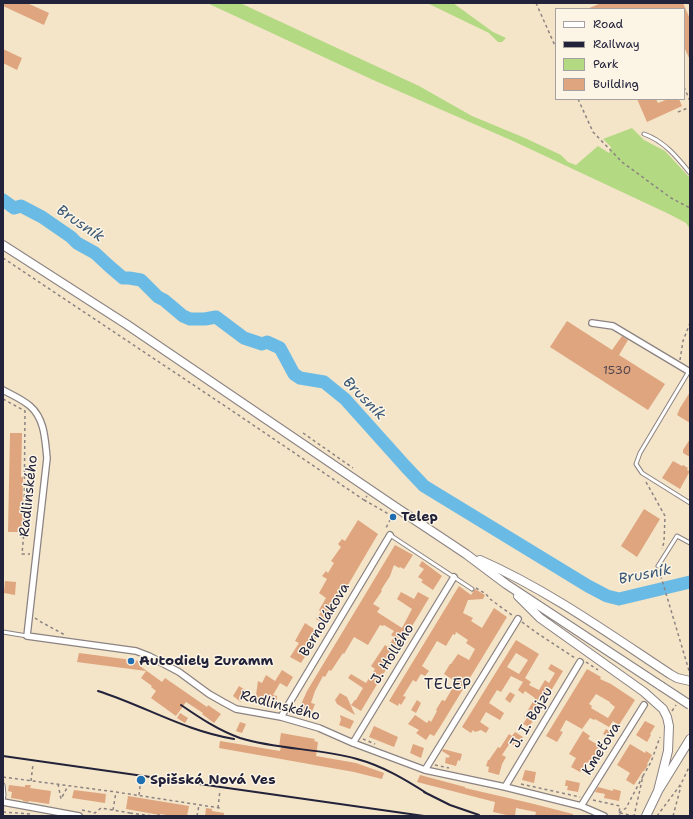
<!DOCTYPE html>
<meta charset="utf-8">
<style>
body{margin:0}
#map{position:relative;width:693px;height:819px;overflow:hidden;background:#f4e4c8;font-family:"Shantell Sans",sans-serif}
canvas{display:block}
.frame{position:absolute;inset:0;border:4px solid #22223b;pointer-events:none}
.legend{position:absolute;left:555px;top:8px;width:130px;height:92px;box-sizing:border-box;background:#fcf5e5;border:1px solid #a5a1a1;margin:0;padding:5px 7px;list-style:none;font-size:12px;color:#22223b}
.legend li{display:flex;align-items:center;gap:8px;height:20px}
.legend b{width:20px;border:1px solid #a5a1a1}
</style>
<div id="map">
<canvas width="693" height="819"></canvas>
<div class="frame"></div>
<ul class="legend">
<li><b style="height:5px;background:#fff"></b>Road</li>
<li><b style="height:5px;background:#22223b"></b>Railway</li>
<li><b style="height:11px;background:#b3d983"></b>Park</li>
<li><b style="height:11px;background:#dea57f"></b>Building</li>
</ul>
</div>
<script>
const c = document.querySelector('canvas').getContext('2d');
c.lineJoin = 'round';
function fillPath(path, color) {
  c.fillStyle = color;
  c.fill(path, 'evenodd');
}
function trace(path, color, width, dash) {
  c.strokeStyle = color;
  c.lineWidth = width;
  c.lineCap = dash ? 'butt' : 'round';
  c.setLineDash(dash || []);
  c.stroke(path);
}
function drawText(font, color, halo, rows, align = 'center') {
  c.font = font + ' "Shantell Sans",sans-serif';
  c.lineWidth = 3;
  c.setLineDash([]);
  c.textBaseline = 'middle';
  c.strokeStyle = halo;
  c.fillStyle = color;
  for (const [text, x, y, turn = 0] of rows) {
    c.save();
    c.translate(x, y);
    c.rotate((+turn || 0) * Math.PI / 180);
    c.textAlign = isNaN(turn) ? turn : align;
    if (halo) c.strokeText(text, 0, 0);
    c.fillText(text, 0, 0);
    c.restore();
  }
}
fillPath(new Path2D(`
 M207,3h33l179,83 53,30 53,22 36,17 7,7 8,3 22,-19 11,7 2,-6 -8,-8 29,-11 12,12 21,11 25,27v51l-4,-6 -17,-9 -156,-73 -142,-62z
 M427,3h26l40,29 13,6 -4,4h-4l-9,-9z`), '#b3d983');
trace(new Path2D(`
 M3,200l11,8 7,-2 21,11 29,20 6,6 18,10 14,13 14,12h6l12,2 17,17 6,3 19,16 7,3h15l11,-2 28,21 18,6 5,-2 13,6 14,26 6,4 24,4 21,17 61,68 18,19 164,100 19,10 12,3 71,-17`), '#69bbe5', 13);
fillPath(new Path2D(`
 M3,3h24l22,10 -5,12 -41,-19z
 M601,3h82l7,16v41l-6,-13v-38h-97z
 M3,49l19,9 -5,12 -14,-7z
 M637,99h19l2,4 10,-4h11l3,7 -35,16z
 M567,321l45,29 10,-14 6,4 -9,15 46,29 -17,26 -98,-63z
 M690,392v31l-13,-8 3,-7z
 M10,433h12l-1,44h2l-1,55h-14z
 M690,439v18l-7,-4v-3z
 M673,461l9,5 1,-1 5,3 -1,2 3,1 -10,18 -18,-11z
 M644,509l16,10 -23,38 -16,-11z
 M358,520l20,14 -53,90 -9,-5 5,-7 -2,-2 7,-12 -7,-5 8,-14 -5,-3 4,-5 2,2 6,-10 -3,-2 10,-14 -3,-3 4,-5 3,2z
 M395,545l18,10 -9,14 -4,-2 -1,1 -5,-3 -4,11 -9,14 1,1 -9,13 7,4 -3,4 25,16 10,-19 -15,-10 4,-7 13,7 4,-7 11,6 -68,113 -10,-6 4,-5h1l7,-12 -15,-10 3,-4 15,9 9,-14 -4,-3 14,-21 3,2 6,-10 -3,-2 3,-4 -10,-6 -1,1 -3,-1 -12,20 -14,-8 -10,17 -1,-1 -12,18 -2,-1 -4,7 -2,-1 -8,15 -4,12 4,1 -4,10 -12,-5 8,-18z
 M422,561l20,15 -9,14 -12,-8 2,-2 -5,-3 6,-8 -5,-3z
 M5,581l11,1 -1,13 -11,-2z
 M459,586l12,9 4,-6 10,6 -2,4 -15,1 -5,13 10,5 -2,3 11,7 12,-20 13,9 -67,110 -6,9 -4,-2 -4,6 -10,-7 3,-3 -11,-6 7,-9 12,8 2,-3 2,2 6,-11 -1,-1 6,-10 3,1 11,-19 -12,-8 6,-10h1l7,-10 11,6 6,-11 -9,-6 2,-3 -12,-8 -1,3 -2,-1 -7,12 -9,-5 -15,25 7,5 -4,5 -4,-2 -5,8 -3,-2 -10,16 3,1 -5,8 -2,-2 -1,3 -9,-5z
 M305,623l9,6v1l5,4 -5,7 1,1 -3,5h-1l-10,16 -11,-6 9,-14 -4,-2z
 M516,640l23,14 -14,24 6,4 -2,3 10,5 6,-10 4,3 6,-10 -7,-4 3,-5 12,7 -34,56 -6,-3 4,-6 -3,-1 11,-19 -10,-7 -2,3 -5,-4 5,-8 -12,-6 -10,16 -4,-2 -8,13 15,10 -4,7 -14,-8 -6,10 9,6 -3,5 -5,-3 -6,2 -2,-2 -2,3 -9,-6zM516,653l12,7 -9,14 -12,-7z
 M79,653l61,8v5l22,16 3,-4 42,29 1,-2 13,9 -7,9 -12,-9 1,-1 -17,-11 -10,14 -25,-18 5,-7 -5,-4 1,-1 -11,-8 5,-7 -69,-9z
 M587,669l14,8 -1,2 11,5 24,16 -16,25 -11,-7 7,-11 -5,-4v-1l-14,-8 -7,10 3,2 -1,2 22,13 -4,6 -14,-8 -1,1 -4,-2 -8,11 -16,-9 -6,11 3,1 -6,10 -11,-6z
 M282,670l11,7 -6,10 -7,-4 -7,12 4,1 -1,9 -21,-3 3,-21 4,2 4,-8 9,6z
 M239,686l8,5 -6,11 -8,-6z
 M510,692l5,3 -5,8 -5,-4z
 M340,693l7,4 8,18 -18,-11 -2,-4z
 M417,700l4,3 -5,10 -5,-3z
 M180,713l8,5 -3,5 -8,-5z
 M340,715l14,6 -4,8 -11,-4 2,-5z
 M645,721l10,5 -5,8 1,1 -4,7 -11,-7z
 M240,722l6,2 -4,9 -6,-2z
 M374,726l24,11 -4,10 -25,-10z
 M606,729l8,5 -3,5 -8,-5z
 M583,731l7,5 -2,3 17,10 -11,17 -7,-4 -7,10 -9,-5 5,-9 -7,-4z
 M515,732l8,5 -6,10 -7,-4 -8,12 4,2 -4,7 -3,11 -11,-3 1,-5 -3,-1 2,-6h1l9,-13 2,1 9,-14 3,2z
 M281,733l34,6 -1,2 4,1 -2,14 40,7 28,10 -2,6 -28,-7 -135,-24 1,-7 60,10 1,-4h-2z
 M413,744l11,4 -3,10 -11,-5z
 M630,744l15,9 1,-2 6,4 -5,9 1,1 -4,6h-1l-9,14 -8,-5 4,-7 -13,-8z
 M443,749l19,5 -2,7 -2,-1 -2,6 -11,-3 1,-6 2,1 2,-2 -8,-5z
 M525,770l11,2 -2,11 -12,-3z
 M420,775l45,12v1l65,15 43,11v2h-38l1,-4 -20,-4 -1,8h-4l-18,-4 2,-10 -78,-20z
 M566,780l14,3 -2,9 -11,-2 1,-4h-3z
 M9,785l16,2v-2h6l-1,3 21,3 -2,13 -20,-3 -1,1 -5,-1v-1l-12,-2 1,-6 -4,-1z
 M598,787l15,4v-2l8,2 -2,10 -15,-3 1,-4 -10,-2z
 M74,790l32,4 -1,9 -33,-5z
 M128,796l61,10 -2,10h-14l-13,-2v1l-34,-6z
 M206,808l6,1v2l12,2v3h-19z`), '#dea57f');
const service = new Path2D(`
 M644,134c20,7 33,23 46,39
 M689,371l-49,82 -4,11 6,9 48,30
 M390,535l82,54
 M658,566l19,-30 13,7
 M3,632l24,4
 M3,785l1,10 -1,6`);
const minor = new Path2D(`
 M592,323l21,3 77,46
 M3,390c9,5 19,9 27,16 15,13 15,34 17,52l-20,178 109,15 13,5 30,16 30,22 14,8 13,7 45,8 38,11 34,15 72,27 80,17 76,19 23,10
 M281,717l109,-182
 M353,743l101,-166
 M425,770l93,-151
 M505,787l75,-125
 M3,802l76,14
 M581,806l63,-101`);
const secondary = new Path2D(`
 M3,245l123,79 268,182 72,48 40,30 155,102
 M480,560c68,30 128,73 190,114l7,4 13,3
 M518,596l22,22 104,74 19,17 4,8 2,9 -1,25 -10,40
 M646,816l12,-25 32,-52`);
trace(service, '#8b8382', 5);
trace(minor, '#8b8382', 8);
trace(secondary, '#8b8382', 10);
trace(new Path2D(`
 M536,3l20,45
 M689,3l1,3
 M684,87l6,14
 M578,99l15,33 29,30 49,36 19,10
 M678,112l12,-5
 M690,113v1
 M3,258l225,150 136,92 3,-4
 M680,360l3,-19 7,-18
 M3,399l22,12 -1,121 -2,22h8
 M303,433l50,35
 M646,482l19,34 -1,26 -2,7
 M364,500l28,16 -7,14
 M659,570l31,104
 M476,588l10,6 4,5 22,16
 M35,618l6,4 24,13
 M522,622l15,11 38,25
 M586,662l12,8
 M291,710l23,9
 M672,711l4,-6
 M363,739l12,5
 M435,765l14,3
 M643,776l8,-14 9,-25
 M3,777l113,15 104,16
 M31,781l2,-17
 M58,784l3,15 7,-13
 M521,784l59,13
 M139,795l2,-16
 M593,800l27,6 -1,7 1,3
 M218,808l2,-18
 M82,810l13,3 6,-5 29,5 -1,3
 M113,810l3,-18
 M3,812l28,2
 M130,813l23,3
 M619,813l7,-5 17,-32 -9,40
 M620,813l14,3
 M157,816l1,-1 6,1
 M197,816l2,-11
 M657,816l24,-32 9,-19
 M673,816l8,-30`), '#8b8382', 1.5, [3, 3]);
trace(service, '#fff', 3);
trace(minor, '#fff', 5.5);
trace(secondary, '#fff', 8);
trace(new Path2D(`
 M98,691c47,15 87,40 136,48
 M181,705c19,13 37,25 59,33 38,12 79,10 117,21 26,7 49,21 71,35
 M3,756l421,60
 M424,792l26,13 29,10`), '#22223b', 2);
const secondaryBridge = new Path2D(`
 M661,686l29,19`);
trace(secondaryBridge, '#8b8382', 10, []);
trace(secondaryBridge, '#fff', 8);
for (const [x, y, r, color] of [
 [393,517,4,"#1f6fb2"],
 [131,661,4,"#1f6fb2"],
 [141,780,5,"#1f6fb2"]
]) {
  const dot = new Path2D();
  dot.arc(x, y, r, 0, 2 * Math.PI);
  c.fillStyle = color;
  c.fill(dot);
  trace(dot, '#fcf5e5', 1.5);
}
drawText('12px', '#51434c', null, [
 ["1530",617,371]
]);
drawText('14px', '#22223b', '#fcf5e5', [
 ["Radlinského",29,496,-84],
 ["Bernolákova",325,620,-59],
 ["J. Hollého",393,654,-58],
 ["Radlinského",280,706,15],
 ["J. I. Bajzu",532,718,-59],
 ["Kmeťova",602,749,-58]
]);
drawText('bold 14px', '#22223b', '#fcf5e5', [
 ["Telep",401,517],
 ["Autodiely Zuramm",139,661],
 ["Spišská Nová Ves",150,780]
], 'left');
drawText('italic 15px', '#3b5876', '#fcf5e5', [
 ["Brusník",80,224,34],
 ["Brusník",364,399,45],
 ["Brusník",645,575,-11]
]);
c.letterSpacing = '1px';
drawText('15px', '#22223b', '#fcf5e5', [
 ["TELEP",448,685]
]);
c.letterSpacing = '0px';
</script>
